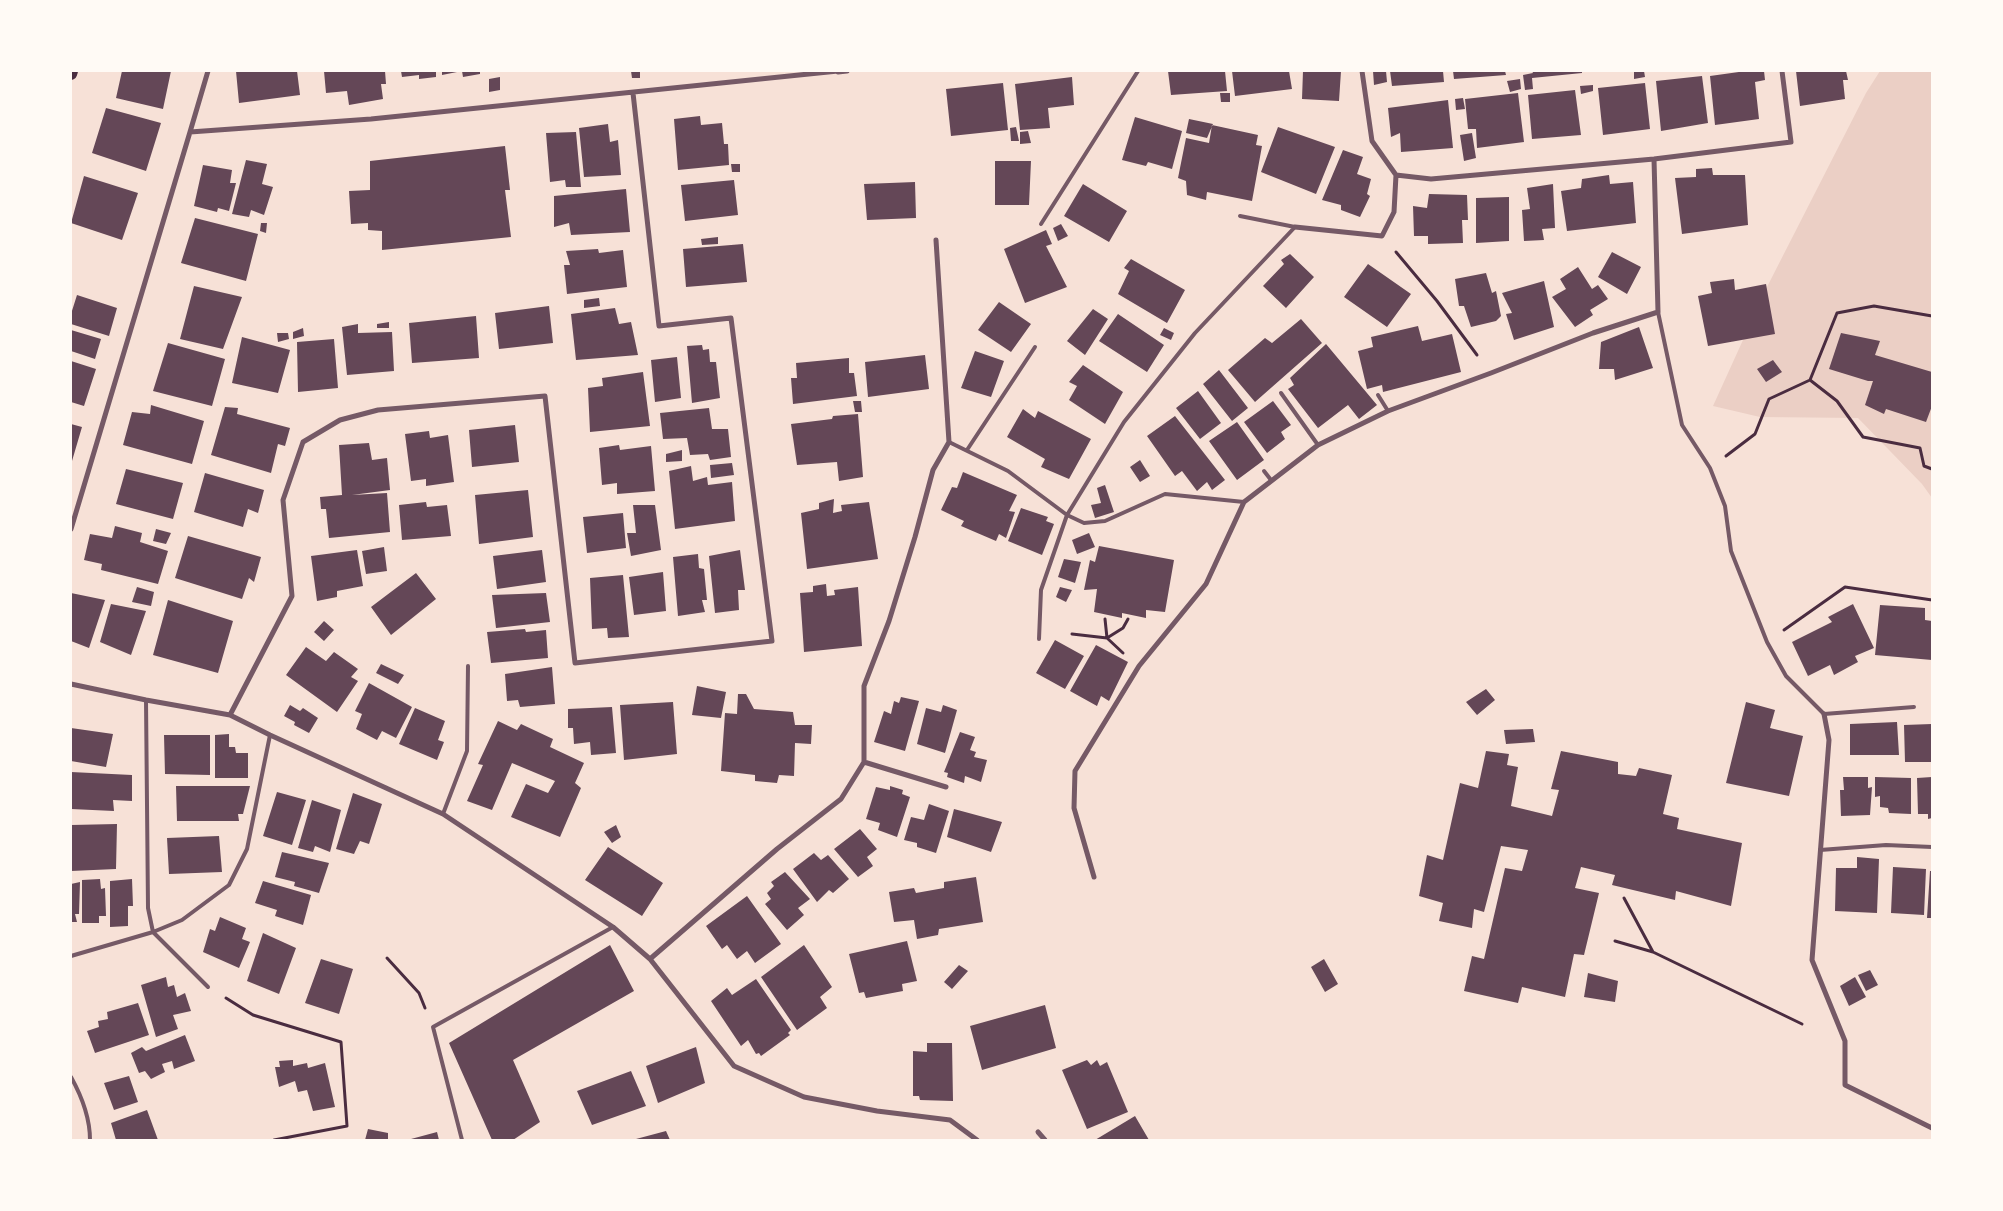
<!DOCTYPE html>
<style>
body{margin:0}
#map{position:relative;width:2003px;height:1211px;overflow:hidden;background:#f7e1d7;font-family:"PT Serif",serif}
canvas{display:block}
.frame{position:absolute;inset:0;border:72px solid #fffaf5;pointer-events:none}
</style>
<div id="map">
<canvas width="2003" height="1211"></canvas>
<div class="frame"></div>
</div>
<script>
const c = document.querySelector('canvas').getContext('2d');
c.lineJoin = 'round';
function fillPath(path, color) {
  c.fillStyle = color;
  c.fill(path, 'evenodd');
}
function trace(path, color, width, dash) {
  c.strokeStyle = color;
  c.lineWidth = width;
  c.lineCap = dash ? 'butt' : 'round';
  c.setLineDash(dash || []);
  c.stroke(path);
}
fillPath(new Path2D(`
 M1880,71h52v427l-10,-14 -64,-66 -98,-1 -47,-11 55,-121 98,-192z`), '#ebcfc5');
fillPath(new Path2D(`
 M122,71h49l-8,38 -47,-11z
 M236,71h61l3,24 -61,8z
 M324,71h61l1,13h-5l2,15 -34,6 -2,-14 -21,2z
 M401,71h35v6l-17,2v-4l-17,2z
 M442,71h15v1l-15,3z
 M462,71h18v3l-17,3z
 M631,71h9v7h-8z
 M1168,71h57l2,20 -56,4z
 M1232,71h57l3,18 -57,7z
 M1303,71h38l-2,30 -37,-2z
 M1373,71h13l1,11 -13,3z
 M1390,71h53l1,11 -52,4z
 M1453,71h52l1,4 -52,4z
 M1532,71h50v2l-50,5 1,11 -8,1 -2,-15 10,-2z
 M1634,71h10l1,6 -11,2z
 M1746,71h18l1,9 -10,2 4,37 -44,6 -5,-49z
 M1796,71h50l2,9h-5l2,19 -45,7z
 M1702,76l6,47 -47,8 -5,-50z
 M500,77v13l-11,2v-13z
 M1072,77l2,28 -26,3 2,20 -30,2 -5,-46z
 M1520,79l1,10 -11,3 -3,-11z
 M1003,83l5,47 -57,6 -5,-47z
 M1645,83l5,46 -47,6 -5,-47z
 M1593,85v6l-12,3 -1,-8z
 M1575,90l6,45 -49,4 -4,-44z
 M1220,93h10v9h-9z
 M1518,93l6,49 -47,6 -1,-19h-8l-3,-30z
 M1463,98l2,11 -9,1 -1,-11z
 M1448,100l5,48 -52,4 -1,-19 -9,4 -3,-29z
 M106,108l55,15 -15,48 -54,-18z
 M700,116l1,9 21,-2 2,21h4l1,21 -51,5 -4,-51z
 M1135,117l47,14 -10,38 -24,-7 -2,4 -24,-6z
 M1189,119l24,5 -6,14 -21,-5z
 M608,124l2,18 8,-2 3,35 -37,2 -5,-49z
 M1212,125l46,10 -2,10 6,1 -10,55 -45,-9 -1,8 -19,-5 -1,-14 -8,-3 8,-40 23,5z
 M1016,127l3,14h-8l-1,-13z
 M1278,127l57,20 -19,47 -55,-22z
 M1028,131l3,12 -11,1v-12z
 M576,132l5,55h-15l-1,-7 -15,2 -4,-49z
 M1472,133l4,25 -12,3 -4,-26z
 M505,146l5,44h-5l6,47 -129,13v-19l-14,-1v-7l-17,1 -2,-33 21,-1v-29z
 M1343,150l20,7 -6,17 14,5 -4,15 3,2 -10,21 -19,-7v-5l-19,-5z
 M246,160l21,4 -5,20 11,3 -9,28 -13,-5 -2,7 -17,-3z
 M995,161h36l-2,44h-34z
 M731,164h9v8h-8z
 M203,165l29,5 -2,13h6l-7,28 -11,-3 -1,4 -23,-6z
 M1712,168l1,7h32l3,50 -66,9 -7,-56 21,-1v-8z
 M1609,175l1,9 23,-2 3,41 -69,8 -6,-40 20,-3 1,-9z
 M84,176l54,17 -16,47 -51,-17z
 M734,180l4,35 -53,6 -4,-36z
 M915,182l1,36 -49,2 -3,-36z
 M1083,184l44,27 -18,31 -45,-26z
 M1553,184l2,44 -13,1 2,11 -20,1 -2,-31 8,-1 -3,-21z
 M626,189l4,43 -59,3 -2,-12 -15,4v-31z
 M1429,194l38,1 1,25h-6l1,23 -35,1v-8h-14l-1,-30 14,2z
 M1509,197v44l-33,2v-45z
 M195,218l63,16 -12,47 -65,-18z
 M261,223h6l-1,10 -6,-2z
 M1061,224l7,12 -10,5 -5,-13z
 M1046,230l6,14 -6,2 21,41 -42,16 -21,-54z
 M718,237v7l-16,1 -1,-6z
 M743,244l4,38 -61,5 -3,-38z
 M598,249l1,4 24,-3 4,37 -60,7 -3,-29h6l-4,-14z
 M1612,252l29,15 -14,27 -29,-17z
 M1290,254l24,23 -28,31 -23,-22 21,-22 -3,-4z
 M1131,259l54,31 -18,33 -49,-29 11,-23 -5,-3z
 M1368,264l43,30 -24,33 -43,-30z
 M1578,267l14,22 6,-4 10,14 -18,11 3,5 -18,12 -23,-30 14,-8 -6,-10z
 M1486,273l6,20 4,-2 5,25 -5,5 -25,6 -7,-21h-5l-4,-27z
 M1734,279l1,11 31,-6 9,50 -67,12 -10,-50 14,-3 -2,-11z
 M1544,281l10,46 -40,13 -8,-26 6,-1 -10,-20z
 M194,286l48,11 -19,52 -43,-10z
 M77,295l40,13 -8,28 -38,-12v-10z
 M599,298l1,8 -16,2v-8z
 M999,302l32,22 -20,28 -33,-22z
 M549,306l4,37 -54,6 -4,-36z
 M615,308l4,16 12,-2 7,33 -62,5 -5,-46z
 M1093,309l15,10 -23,36 -18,-14z
 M1118,314l46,31 -17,27 -48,-31z
 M476,316l3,42 -67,5 -3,-40z
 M1301,319l21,24 -67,59 -27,-32 37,-32 7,5z
 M389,322v6h-12v-4z
 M358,324v9l34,-1 2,39 -47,4 -5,-48z
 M1418,326l4,15 30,-7 9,38 -78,20 -1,-7 -15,4 -9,-38 15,-4 -2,-10z
 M1639,327l14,41 -38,12 -1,-11h-15l2,-27z
 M303,328l1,8 -11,3v-7z
 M1164,328l10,5 -3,7 -11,-5z
 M71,330l30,9 -6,20 -24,-8z
 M277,333h11l1,6 -11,3z
 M1841,333l39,8 -5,14 57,17v34l-6,16 -40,-13 -2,5 -19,-9 8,-24h-5l-39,-12z
 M242,337l48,13 -12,43 -46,-10z
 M334,339l4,49 -40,4 -1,-50z
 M168,343l57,16 -13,47 -59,-15z
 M1326,344l51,61 -18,14 -11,-14 -30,23 -30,-39 6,-4 -4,-7z
 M702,345l1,5 6,-1 1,13h6l4,36 -28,5 -5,-57z
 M975,351l29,10 -13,36 -30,-9z
 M925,355l4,34 -61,8 -3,-35z
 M677,357l4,41 -26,4 -4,-42z
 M849,358v15h5l3,23 -64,8 -2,-26h6l-1,-15z
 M1773,360l9,12 -16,10 -9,-13z
 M71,361l25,8 -12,37 -13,-4z
 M1083,365l40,27 -18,32 -36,-24 8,-14 -8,-4z
 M1219,370l29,38 -16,13 -29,-37z
 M643,372l7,54 -60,6 -2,-44 15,-2 -1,-8z
 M1198,391l23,32 -21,16 -24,-31z
 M853,401h8l1,11h-7z
 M1273,401l18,24 -10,7 4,7 -18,14 -23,-31z
 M151,405l53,16 -12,43 -69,-19 9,-33 18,2z
 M225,407l13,1 -1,6 53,14 -5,18 -7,-2 -7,29 -60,-18z
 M709,408l3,21h16l3,28 -21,3 -2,-6 -18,1 -3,-17 -24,1 -3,-26z
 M1023,409l12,9 3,-7 53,28 -22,40 -28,-12 4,-8 -38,-22z
 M858,414l5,63 -24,4 -2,-19 -40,3 -6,-41 41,-5 1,-3z
 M1175,416l50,64 -13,10 -5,-8 -10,9 -15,-20 -7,5 -28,-40z
 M1237,422l27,38 -27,20 -28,-39z
 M71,424l11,3 -10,34h-1z
 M515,425l4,37 -47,5 -3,-37z
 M429,431l1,7 18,-3 6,47 -28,4v-7l-15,2 -6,-47z
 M369,443l3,17 15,-2 3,32 -38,5 35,-2 3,39 -61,6 -3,-29h-5l-1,-12 22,-2 -3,-50z
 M619,445l1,5 31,-4 4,45 -38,3v-11l-15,2 -3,-37z
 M682,450v11l-16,1v-8z
 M1140,460l10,16 -10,6 -10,-15z
 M732,463l2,12 -23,3 -1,-13z
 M691,466l2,15 14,-4 1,8 24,-3 3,39 -60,8 -6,-58z
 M126,469l57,14 -10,36 -57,-15z
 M963,472l54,23 -8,16 6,1 -9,26 -7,-4 -3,7 -35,-15 3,-5 -23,-11 11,-23 5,1z
 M205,473l59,17 -6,23 -10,-4 -5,18 -49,-15z
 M1105,485l9,27 -19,6 -4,-13 10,-2 -4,-15z
 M528,490l5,47 -54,7 -4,-49z
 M834,499l-1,14 9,-2 -1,-6 28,-3 9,57 -71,10 -6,-56 18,-4v-6z
 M426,502l1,5 20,-2 4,31 -49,4 -3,-35z
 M633,505h22l6,45 -30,6 -4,-23h9z
 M1021,508l27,9 -2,4 8,3 -12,31 -34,-14z
 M623,513l3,35 -39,5 -4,-36z
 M115,526l27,7 -2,9 28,9 -10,33 -57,-14 1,-6 -18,-4 6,-26 22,4z
 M156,529l15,4 -5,11 -13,-3z
 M1089,533l6,14 -18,7 -5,-14z
 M188,536l73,21 -7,25 -5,-4 -7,21 -67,-21z
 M1099,546l75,14 -9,52 -19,-2v8l-24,-5v5l-28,-6 3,-23 -13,1 6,-30 5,2z
 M384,547l3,24 -21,3 -4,-23z
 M357,550l6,36 -26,5v6l-20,4 -6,-45z
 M542,550l4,32 -49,7 -4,-33z
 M740,550l5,40h-7l1,20 -24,3 -6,-57z
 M698,554l1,14 5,1 3,31h-5l3,12 -27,4 -5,-59z
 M1064,559l17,3 -6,21 -17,-6z
 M663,572l3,39 -32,4 -5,-38z
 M416,573l20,26 -45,36 -20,-28z
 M623,575l6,62 -21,1 -1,-10 -15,1 -2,-51z
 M826,584l1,12 8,-1 -1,-5 24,-3 4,59 -58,6 -4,-59 13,-1v-6z
 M137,587l17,5 -3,14 -19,-4z
 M1060,587l12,3 -6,12 -10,-5z
 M71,593l34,7 -16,48 -18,-7z
 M546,593l4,29 -54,6 -4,-33z
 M168,600l65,21 -15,52 -65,-18z
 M111,604l35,7 -15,44 -31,-13z
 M1853,604l21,44 -19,8 3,6 -24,13 -4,-10 -22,11 -16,-34 40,-20 -4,-5z
 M1880,605l45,3v12l7,1v39l-57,-5z
 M324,621l10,9 -10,11 -10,-9z
 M525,629l1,3 20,-2 2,28 -57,5 -4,-31z
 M1055,640l29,16 -19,33 -29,-16z
 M1096,645l32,17 -19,39 -8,-5 -4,10 -27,-15z
 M306,647l20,14 8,-9 24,17 -7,8 7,4 -21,31 -51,-37z
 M381,664l23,11 -6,9 -22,-11z
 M552,667l3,37 -35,3 -2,-7 -11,1 -2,-27z
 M369,683l43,24 -16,31 -14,-7 -5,9 -21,-11 6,-15 -7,-3z
 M697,686l29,6 -5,26 -29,-3z
 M1486,689l9,11 -18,15 -11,-13z
 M738,694h8l8,15 39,3 2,13h17l-1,19 -16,-1 -1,33 -15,-1 -2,8 -22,-2v-6l-34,-4 4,-58 12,1z
 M901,697l18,4 -14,50 -31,-9 10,-31 7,3 3,-13 5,2z
 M673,702l4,52 -53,6 -4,-55z
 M1746,702l29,8 -5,18 33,8 -14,60 -63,-13z
 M290,705l10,6 3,-3 15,10 -9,15 -15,-8 1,-3 -11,-6z
 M943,705l14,5 -12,43 -28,-9 9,-36 15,4z
 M612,707l4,46 -25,2 -1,-13 -16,2 -1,-16h-5v-19z
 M415,708l30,13 -7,19 6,2 -7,18 -38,-16z
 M498,721l19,9 4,-6 32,15 -3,8 34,16 -9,20 6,5 -21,49 -49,-20 15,-33 22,9 7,-12 -43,-18 -20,47 -25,-9 16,-36 -5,-1z
 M1897,722l2,33h-49v-31z
 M1932,724v38h-27l-1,-37z
 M71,728l42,6 -7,33 -35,-6z
 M1533,729l2,13 -29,2 -2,-14z
 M960,732l15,5 -5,13 6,2 -2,5 13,3 -6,22 -16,-6 -1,7 -17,-6 1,-4 -4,-1z
 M229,734v13h6l1,6h12v25h-33v-43z
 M164,735h46v40l-45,-1z
 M1486,751l23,3 -2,11 11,2 -7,39 41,10 7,-26 -8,-1 10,-38 57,11v12l18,2 3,-8 33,7 -9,39 16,4 -2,11 65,14 -11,63 -55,-15 -1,9 -63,-15 3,-10 -34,-8 -6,21 24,5 -15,62 -10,-1 -9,43 -43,-10 -4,16 -54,-12 8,-35 12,3 21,-91 17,3 6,-21 -27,-4 -17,66 -10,-3 -2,19 -33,-7 4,-18 -24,-7 8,-41 16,5 17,-77 18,5z
 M71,772l61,3v26l-19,-1 1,11 -43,-2z
 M1843,777h25v11l4,-1 -2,28 -29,1 -1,-26h4z
 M1875,777l36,1v36l-22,-1 -1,-5 -8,-1v-11l-5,1z
 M1932,777v41l-4,1v-5h-10l-1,-36z
 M176,786h74l-7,28h-5l1,7h-62z
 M890,786l13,4 -1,4 8,3 -13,40 -19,-7 2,-7 -14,-4 10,-32 14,3z
 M277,792l29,8 -14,45 -29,-9z
 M353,793l29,11 -13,40 -9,-3 -6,13 -18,-5z
 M312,800l29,10 -11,42 -15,-6 -2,6 -15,-4z
 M929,804l20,7 -13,42 -19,-6v-4l-13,-3 7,-23 13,3z
 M954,809l48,13 -11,30 -44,-15z
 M117,824l-1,45 -45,2v-46z
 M616,825l5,12 -9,6 -8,-11z
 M860,829l17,20 -10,8 6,9 -15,11 -24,-28z
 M219,836l3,36 -53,2 -2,-36z
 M608,847l55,36 -21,33 -57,-36z
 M282,852l47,11 -10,30 -25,-7 1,-4 -20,-5z
 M814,853l7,7 7,-5 21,24 -16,14 -4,-3 -12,12 -24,-33z
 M1857,857l22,2 -2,54 -42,-2 1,-43h21z
 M1893,867l33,2 -2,46 -33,-2z
 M1930,871h2v47h-5z
 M785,872l25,27 -12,9 6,7 -17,15 -22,-26 6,-5 -4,-6 7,-7 -3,-4z
 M976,877l7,45 -44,7 -1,6 -21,4 -3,-19 -20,2 -5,-30 25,-4 2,5 28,-5v-6z
 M100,879l1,10 4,-1 1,28h-7v7h-17v-43z
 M132,879l1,27h-5v20l-18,1v-46z
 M263,881l48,14 -8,30 -28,-9 2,-6 -22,-7z
 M80,882l-1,32h-4l2,8h-6v-38z
 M747,896l34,48 -26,19 -8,-12 -10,8 -10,-14 -5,4 -16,-23z
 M220,917l26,11 -4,11 8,3 -11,26 -36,-16 7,-23 5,2z
 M263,933l33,15 -17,46 -32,-13z
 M907,941l10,40 -15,3 1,7 -37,7 -2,-6 -5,1 -10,-39z
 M610,945l24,46 -121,69 27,62 -27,18h-21l-43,-97z
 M804,945l28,42 -12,10 7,11 -30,22 -36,-53z
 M321,959l32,10 -14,45 -34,-11z
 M1324,959l14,25 -13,8 -14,-25z
 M959,965l9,6 -16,18 -8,-7z
 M1870,970l8,15 -12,6 -8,-16z
 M1588,973l30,8 -3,21 -31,-5z
 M166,977l2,10 6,-2 3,12 8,-4 6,18 -18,4 5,14 -22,8 -15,-52z
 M1855,977l11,20 -17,9 -9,-20z
 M756,979l35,51 -3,3 2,2 -29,21 -2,-3 -3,1 -8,-14 -7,6 -30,-45 16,-13 5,7z
 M138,1003l11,32 -54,18 -8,-22 12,-4 -1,-6 10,-2 -1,-7z
 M1045,1005l11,43 -74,22 -12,-44z
 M185,1035l10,26 -21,8 -2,-8 -10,3 3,8 -14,7 -6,-8 -6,2 -8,-20 11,-6 4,4z
 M927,1043h25l1,58 -33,-1 -1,-4h-6v-45l14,1z
 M696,1047l9,36 -47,20 -12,-37z
 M293,1060v6l14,-3 1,5 17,-5 10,44 -22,4 -6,-21 -9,2 -3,-11 -16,6 -4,-20h5l-1,-6z
 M1087,1060l4,5 6,-5 3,6 7,-4 21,50 -41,17 -25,-59z
 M631,1071l15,35 -54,19 -15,-34z
 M129,1076l9,26 -24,8 -10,-27z
 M147,1110l11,30h-42l-5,-17z
 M1135,1116l14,24h-54z
 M368,1129l20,4v7h-23z
 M666,1131l4,9h-34v-1z
 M437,1132l2,8h-28v-1z`), '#644757');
trace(new Path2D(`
 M1396,252l41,49 40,54
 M1810,380l27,21 26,36 57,11 4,18 8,3
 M1726,456l29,-22 14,-35 41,-19 27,-67 37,-7 58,10
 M1105,619l2,19 16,-10 5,-9
 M1784,630l61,-43 87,13
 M1072,634l35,4 16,15
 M1624,898l29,54
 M1615,941l38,11 149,72
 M387,958l32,35 6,15
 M226,998l27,17 88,27 6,84 -73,14`), '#4a2c40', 3);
trace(new Path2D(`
 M1240,216l55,11
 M1041,224l97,-153
 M1658,312l24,113 28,43 15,38 6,45 36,91 19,34 38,38 90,-7
 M1281,393l37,52
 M1378,395l10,16
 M949,442l59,29 59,44 17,8 21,-2 60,-27 79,8
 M967,450l68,-103
 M1264,471l7,9
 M1039,639l2,-49 26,-75 57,-93 71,-89 100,-106
 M146,700l2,208 5,24 55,55
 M443,814l24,-63 1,-85
 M1820,850l66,-5 46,2
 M71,956l82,-24 29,-12 47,-35 18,-36 23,-114
 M71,1077c10,18 19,42 19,63
 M462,1140l-29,-113 180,-100`), '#755966', 4);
trace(new Path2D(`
 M1362,71l10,70 24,34 35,4 223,-20 137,-17 -9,-71
 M838,72l9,-1
 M190,132l18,-61
 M1295,227l87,9 12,-24 2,-37
 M71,529l119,-397 181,-13 467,-48
 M71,684l75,16 84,15 40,20 173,79 170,113 37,32 84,107 70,31 73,14 73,9 27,20
 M1824,714l5,26 -17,220 33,81v44l87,43
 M230,715l62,-119 -9,-96 20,-58 37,-22 38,-10 167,-14 30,267 197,-22 -41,-323 -72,8 -26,-233
 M864,762l82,25
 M1094,877l-20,-69 1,-37 64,-105 67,-82 38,-82 74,-57 70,-34 103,-38 102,-40 65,-21 -4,-153
 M650,959l127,-110 64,-50 23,-37v-76l25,-65 26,-84 18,-67 16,-28 -13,-202
 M1038,1132l7,8`), '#755966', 5);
trace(new Path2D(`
 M71,74l1,-3`), '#4a2c40', 12);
</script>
